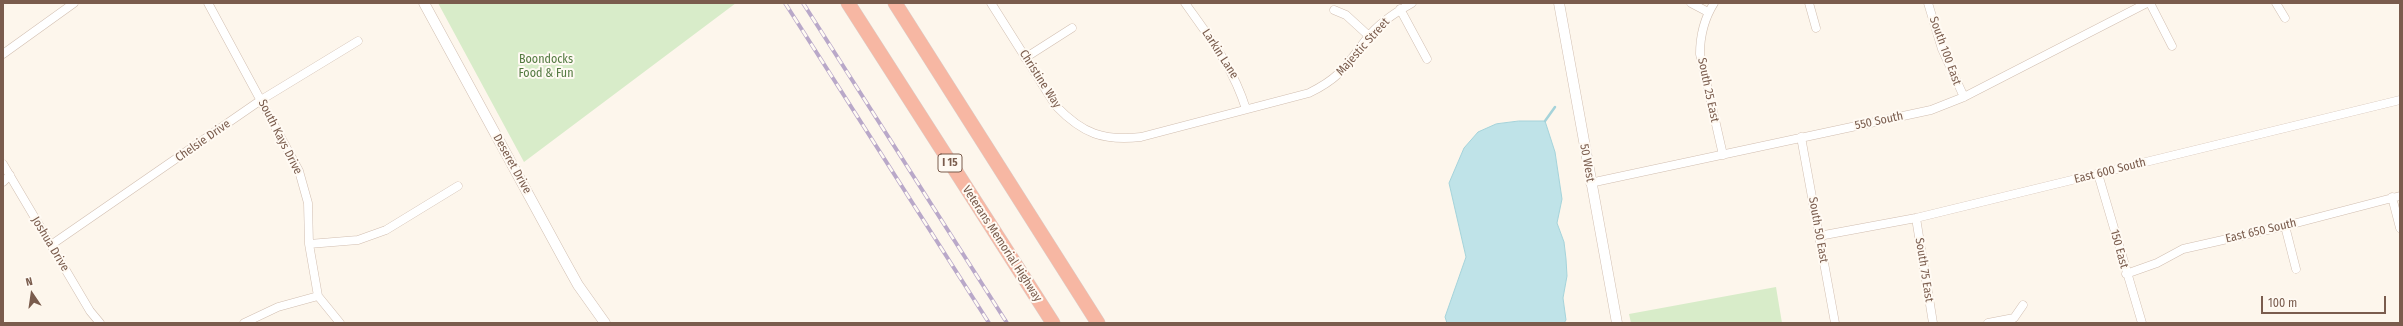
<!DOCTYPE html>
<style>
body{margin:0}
#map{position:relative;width:2403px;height:326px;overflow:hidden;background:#fdf6ec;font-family:"Fira Sans Condensed",sans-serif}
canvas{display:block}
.frame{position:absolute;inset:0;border:4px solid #7a5c4d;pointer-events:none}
.north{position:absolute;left:12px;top:274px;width:40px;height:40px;-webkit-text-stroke:3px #fffaf3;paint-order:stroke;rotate:347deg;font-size:11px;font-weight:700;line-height:16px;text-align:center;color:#7a5c4d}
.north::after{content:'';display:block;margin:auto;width:14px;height:18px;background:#7a5c4d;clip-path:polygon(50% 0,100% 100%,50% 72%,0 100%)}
.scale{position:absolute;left:2261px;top:296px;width:125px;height:18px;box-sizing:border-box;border:2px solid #7a5c4d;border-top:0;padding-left:5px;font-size:12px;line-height:14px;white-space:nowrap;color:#7a5c4d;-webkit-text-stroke:3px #fffaf3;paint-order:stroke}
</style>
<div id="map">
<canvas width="2403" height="326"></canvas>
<div class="frame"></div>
<div class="north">N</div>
<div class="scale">100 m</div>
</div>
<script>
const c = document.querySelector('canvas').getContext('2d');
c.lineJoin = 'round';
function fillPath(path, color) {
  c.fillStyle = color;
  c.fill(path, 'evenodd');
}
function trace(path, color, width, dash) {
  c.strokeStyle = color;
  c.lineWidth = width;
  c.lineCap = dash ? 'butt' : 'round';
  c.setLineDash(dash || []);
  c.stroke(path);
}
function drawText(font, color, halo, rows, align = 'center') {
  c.font = font + ' "Fira Sans Condensed",sans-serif';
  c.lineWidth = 4;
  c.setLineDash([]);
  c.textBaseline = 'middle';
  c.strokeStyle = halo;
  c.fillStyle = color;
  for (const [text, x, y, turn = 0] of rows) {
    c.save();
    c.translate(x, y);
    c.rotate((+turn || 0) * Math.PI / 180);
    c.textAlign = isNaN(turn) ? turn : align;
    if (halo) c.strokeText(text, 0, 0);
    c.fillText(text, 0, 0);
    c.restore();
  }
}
fillPath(new Path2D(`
 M438,3h298l-212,159z
 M1776,287l6,36h-151l-2,-9z`), '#d8ecc9');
const water = new Path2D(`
 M1519,121h26l10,31 7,47 -5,24 7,19 2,17 1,17 -4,22 3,22 -2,3h-117l-2,-6 21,-60 -17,-74 15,-35 14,-16 18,-8z`);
fillPath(water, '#bfe3e8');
trace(water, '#a5d3da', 1);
trace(new Path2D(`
 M1545,121l10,-14`), '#a5d3da', 2.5);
const minor = new Path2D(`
 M208,3l91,168 9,32 1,41 9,52 22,27
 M991,3l65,103c27,28 47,35 85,31l168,-44c33,-16 38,-29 59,-56 12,-15 28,-25 44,-34
 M1185,3c25,35 48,64 61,106
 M1691,3l17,9
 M1714,3c-10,16 -14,32 -14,51l23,101
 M1809,3l7,25
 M1928,3l14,46 22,48
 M2150,3l22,43
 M2276,3l9,15
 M1400,9l27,50
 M1334,10l12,5 23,21
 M3,54l71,-51
 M1025,58l47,-30
 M1801,137l34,186
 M3,164l87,147 10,12
 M2098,174l44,149
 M3,182l7,-7
 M1590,183l341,-73 33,-13 183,-94
 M2392,197l8,31
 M1916,218l17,105
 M2285,226l11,43
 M1819,236l97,-18 484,-118
 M309,244l49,-4 28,-10 72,-44
 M51,245l210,-145 97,-59
 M2126,274l31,-11 26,-14 102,-23 115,-30
 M244,323l34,-16 40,-11
 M1988,323l26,-5 9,-13`);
const tertiary = new Path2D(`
 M424,3l139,255 15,27 27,38
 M1559,3l58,320`);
const motorway = new Path2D(`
 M848,3l205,320
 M895,3l203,320`);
trace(minor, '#d1beb0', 9);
trace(tertiary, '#d1beb0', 11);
trace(motorway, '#dad1cd', 15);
trace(minor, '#fff', 8);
trace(tertiary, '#fff', 10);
trace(motorway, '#f7b7a3', 14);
const rail = new Path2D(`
 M785,3l204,320
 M803,3l204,320`);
trace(rail, '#b9a8c9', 4);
trace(rail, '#fffaf3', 2.5, [8]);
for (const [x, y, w] of [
 [950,163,24]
]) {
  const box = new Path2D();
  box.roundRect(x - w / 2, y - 9, w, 18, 3);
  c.fillStyle = '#fffaf3';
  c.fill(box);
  trace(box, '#7a5c4d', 1);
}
drawText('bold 11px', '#7a5c4d', null, [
 ["I 15",950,163]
]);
drawText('12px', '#7a5c4d', '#fffaf3', [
 ["Majestic Street",1363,47,-48],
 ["South 100 East",1945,51,70],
 ["Larkin Lane",1220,54,57],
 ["Christine Way",1040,79,57],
 ["South 25 East",1708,90,78],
 ["550 South",1879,121,-12],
 ["South Kays Drive",280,137,63],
 ["Chelsie Drive",203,141,-35],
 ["50 West",1587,163,80],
 ["Deseret Drive",512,164,61],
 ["East 600 South",2110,171,-14],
 ["South 50 East",1818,230,80],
 ["East 650 South",2261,231,-13],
 ["Joshua Drive",50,244,59],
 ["Veterans Memorial Highway",1002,244,57],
 ["150 East",2119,249,75],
 ["South 75 East",1924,270,81]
]);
drawText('12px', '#537a41', '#fffaf3', [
 ["Boondocks",546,60],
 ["Food & Fun",546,74]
]);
</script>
